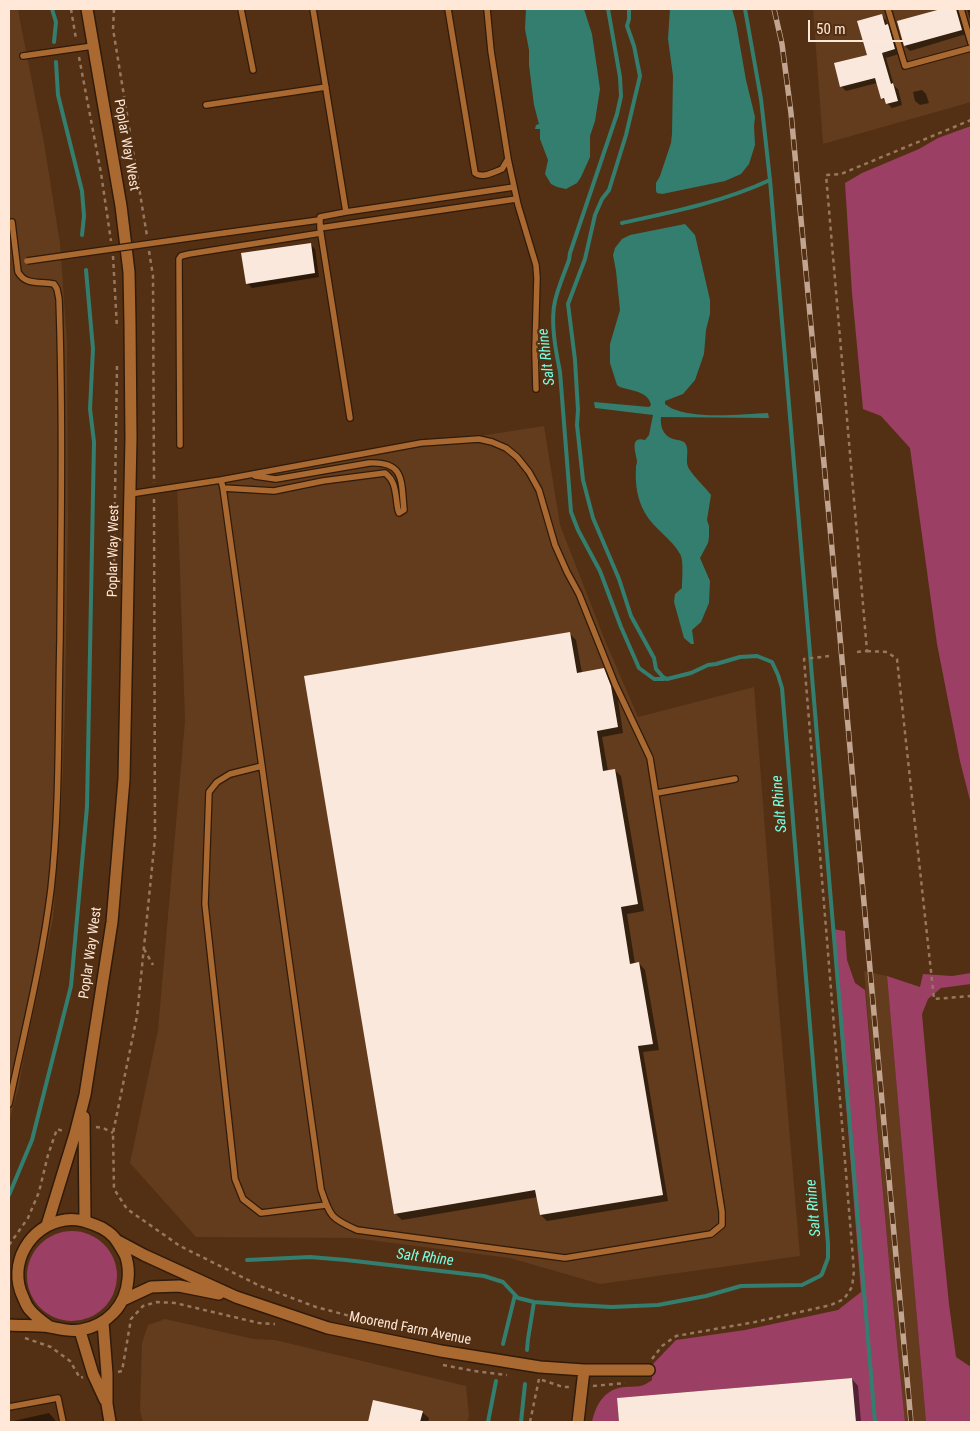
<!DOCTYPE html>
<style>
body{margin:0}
#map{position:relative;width:980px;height:1431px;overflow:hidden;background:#533013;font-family:"Roboto Condensed",sans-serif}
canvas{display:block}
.frame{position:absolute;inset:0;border:10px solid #ffe8d8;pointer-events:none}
.scale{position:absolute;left:808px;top:20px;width:98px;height:22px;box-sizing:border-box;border:2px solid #ffe8d8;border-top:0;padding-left:6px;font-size:15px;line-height:18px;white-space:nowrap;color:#ffe8d8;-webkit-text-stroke:4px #533013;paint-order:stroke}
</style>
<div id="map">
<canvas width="980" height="1431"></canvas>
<div class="frame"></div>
<div class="scale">50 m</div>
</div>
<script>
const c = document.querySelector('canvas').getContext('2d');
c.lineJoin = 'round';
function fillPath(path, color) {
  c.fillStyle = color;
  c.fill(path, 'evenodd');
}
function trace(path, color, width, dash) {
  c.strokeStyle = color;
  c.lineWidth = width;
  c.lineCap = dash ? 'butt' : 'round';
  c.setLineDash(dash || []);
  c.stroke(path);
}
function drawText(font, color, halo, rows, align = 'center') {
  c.font = font + ' "Roboto Condensed",sans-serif';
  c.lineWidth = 5;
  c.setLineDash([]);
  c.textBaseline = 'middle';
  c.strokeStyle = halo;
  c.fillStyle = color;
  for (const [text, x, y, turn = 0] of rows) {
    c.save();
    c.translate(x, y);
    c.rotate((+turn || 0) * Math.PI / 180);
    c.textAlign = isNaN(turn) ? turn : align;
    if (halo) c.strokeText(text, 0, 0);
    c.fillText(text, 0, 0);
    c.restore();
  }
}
fillPath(new Path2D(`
 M9,9h13l-4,1 26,133 16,100 7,99 1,179 -3,187 -3,88 -9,123 -29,137 -5,30 -10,36z
 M813,9h158v93l-148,42z
 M544,426l16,99 44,113 34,79 116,-30 24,310 22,259 -200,28 -90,-26 -156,-20 -158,-1 -66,-74 28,-133 27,-309 -8,-238z
 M864,971l23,5 39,446h-21l-14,-139z
 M165,1319l89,20 21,1 191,46 3,31 -2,5h-324l-3,-11 2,-68 6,-18z`), '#623c1c');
fillPath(new Path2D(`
 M971,126v678l-11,-43 -23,-117 -27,-196 -29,-32 -18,-7 -11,-116 -7,-110 17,-10 57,-24 19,-11z
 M832,929l13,2 2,29 8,23 10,7 26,293 14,139h-49l-4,-44 -235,20 2,24h-27c4,-18 13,-34 34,-35 13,-1 15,1 26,-7l1,-16 23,-24 69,-10 93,-20 23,-18z
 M971,973v11l-30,4 -13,11 -6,15 15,170 12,120 7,53 15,10v55h-45l-39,-446 33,11 3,-13 29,2z
 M27 1276a45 45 0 1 1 90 0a45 45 0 1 1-90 0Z`), '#9b3f64');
fillPath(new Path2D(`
 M526,9h58l8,25 8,55 -5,32 -5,15v21l-9,20 -4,6 -11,6 -9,-2 -6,-3 -6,-10 3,-14 -8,-21v-10h-5l1,-4 3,-1 -5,-19 -5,-40v-15l-4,-21z
 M670,9h62l4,14 10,57 9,37 -1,9 1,19 -6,19 -8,10 -16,7 -63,13 -5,-1 -1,-2v-8l4,-7 11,-33 1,-9 1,-58 -5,-37z
 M685,224l10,11 15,65v14l-4,16 -2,24 -9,26 -12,14 -18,7v3c20,17 77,10 103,9l1,5 -108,-1c-1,9 2,19 12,22 4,1 9,1 12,4 5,7 0,16 3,24 5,9 16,19 23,28l-4,25 2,6v11l-1,6 -8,15 10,23 -1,22 -8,19 -9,8 2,14h-3l-7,-6 -10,-36 1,-8 7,-6c0,-9 2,-28 -2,-34 -9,-16 -26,-25 -35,-41 -8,-14 -10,-29 -9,-45 0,-4 1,-3 1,-7 -1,-8 -8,-26 8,-21l4,-5 4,-20 -58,-7 -1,-6 55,5 2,-2c-3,-14 -19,-14 -31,-18l-3,-2 -7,-22v-19l10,-34 -4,-39 -3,-16 2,-7 7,-9 8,-4z`), '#337e6f');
fillPath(new Path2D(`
 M945,9h20l-3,2 4,23 -56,17 -5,-5 -7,-24z
 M966,9h5v14l-4,-14z
 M881,15l5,5 2,6 4,4 7,24 -13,4 8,28 4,3 4,16 -10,3 -10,-10 -5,-15 -31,8 -5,-5 28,-30z
 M922,90l4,4 3,9 -9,2 -5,-4 -2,-9z
 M310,244l5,5 4,28 -67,11 -5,-5z
 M570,634l6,6 6,33 21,-3 7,6 7,17 6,40 -21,4 6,34 7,-1 6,6 23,135 -17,3 8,50 4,-1 6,7 14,80 -16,2 25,149 -121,20 -6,-6 -3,-18 -136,23 -7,-7z
 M852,1379l6,7 3,36h-241l-2,-22z
 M374,1401l48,11 7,6 -1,4h-59z
 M49,1413l6,7 1,2h-47z`), '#0007');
trace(new Path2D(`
 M52,9l4,13 -2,20
 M608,9l12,68 1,19 -4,18 -47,139 -1,7c-5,14 -11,28 -14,41 -5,21 1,51 5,71l11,140 7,18 22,41 21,56 18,41 15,11h10
 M745,9l16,90 9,81 105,1242
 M56,62l2,33 24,96 2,25 -2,19
 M622,223c50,-11 101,-21 148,-43
 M9,1195l23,-55 39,-154 16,-179 7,-365 -4,-33 3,-60 -7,-79
 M247,1260l63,-3 36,3 138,16 19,6 15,16 16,4 39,3 39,2 46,-2 48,-9 35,-10 61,-1 18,-9 2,-2 6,-16v-14l-46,-556 -4,-13 -6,-13 -15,-6 -17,1 -24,7 -8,1 -17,8 -24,6 -4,-2 -7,-8 -2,-11 -23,-42 -12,-37 -26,-61 -10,-38 -6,-55 1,-15 -3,-50 -7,-56 17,-45 10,-44 7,-16 7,-9 17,-55 14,-59 -6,-30 -7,-20 2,-7v-10
 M503,1344l12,-49
 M527,1350l1,-11 6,-37
 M488,1422l8,-41
 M521,1422l4,-38`), '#337e6f', 4);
fillPath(new Path2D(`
 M941,9h15l6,21 -58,16 -7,-25z
 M882,14l3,11 3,-1 7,25 -13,4 9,31 2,-1 5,18 -12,3 -2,-6 -3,1 -6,-21 -35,9 -6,-24 33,-8 -10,-34z
 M311,243l4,30 -69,11 -5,-31z
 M570,632l7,41 27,-5 7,18 7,41 -21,4 6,40 12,-2 23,135 -17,3 9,57 9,-2 14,82 -15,2 25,149 -123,20 -5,-25 -141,24 -90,-538z
 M852,1378l4,44h-237l-2,-24z
 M373,1400l50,11 -3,11h-52z`), '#fae8dc');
const service = new Path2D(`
 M241,9l12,61
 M313,9l33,203
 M448,9l27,164c7,6 19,-1 27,-4l6,-10
 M487,9l4,42 17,108 10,46 18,60 1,13 -2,72 1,39
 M888,9l17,57 66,-18
 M961,9l10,34
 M23,56l70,-10
 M206,105l120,-18
 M320,228l196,-29
 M224,233l95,-13
 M350,418l-30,-190v-11l26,-5 168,-25
 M180,445l-1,-186 2,-3 8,-2 132,-21
 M221,480l200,-37 58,-4 13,3 14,6 11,9 12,15 10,18 16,55 12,27 12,22 36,90 35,74 72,454v13l-11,9 -146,24 -208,-28c-27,-12 -27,-14 -36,-41l-98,-701
 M130,494l91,-14 2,8 51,3 49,-10 62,-8c12,9 10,22 13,37l1,3 5,-3c-3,-29 1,-49 -35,-47l-93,16 -21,-3
 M262,766l-32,8 -13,8 -8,10 -4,112 30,275 8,20 18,14 65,-8
 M657,793l78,-14
 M9,1104c15,-71 33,-142 42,-215 9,-82 7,-166 9,-248 1,-114 3,-228 -1,-342l-2,-10 -3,-5c-14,-3 -28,2 -36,-12l-6,-50
 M9,1407l49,-9 5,24`);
const minor = new Path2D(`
 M84,1117l1,103
 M47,1225l28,-91 10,-39 27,-173 12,-143 7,-341 -1,-114 -1,-52 -8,-66 -34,-197
 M116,1240l28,15 92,42 92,31 113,23 99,16 44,3h65
 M123,1300l28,-13 28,-1 40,8
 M103,1322l4,52v30l3,18
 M9,1325c14,1 28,0 41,2 10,2 21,5 31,3 26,-5 45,-24 47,-51 1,-8 0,-15 -2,-22 -2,-5 -5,-9 -8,-14 -4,-8 -14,-15 -23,-18 -9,-4 -19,-7 -30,-5 -35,5 -58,44 -42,77 2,4 3,9 7,13 5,6 13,12 20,17
 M80,1331l13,43 12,26
 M578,1422l6,-52`);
trace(service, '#301b0a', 8);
trace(minor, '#301b0a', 14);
trace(new Path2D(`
 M71,9l5,30
 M114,9l-1,20 34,207
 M79,57l22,116 10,68
 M149,251l4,25 1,207
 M113,256l4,72
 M154,499l1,339 -18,178 -24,117 1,56 13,20 53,37 80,40 56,21 83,22
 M114,562l3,-198
 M867,651l20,1 10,7 37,340 37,-3
 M857,652l10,-1 -41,-476 15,-1 130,-54
 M144,949l9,16
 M96,1127l7,1 10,5
 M9,1245l19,-27 11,-26 9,-37 9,-26 6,2
 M25,1338l26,9 19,14 10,17 3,-1
 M652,1359l10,-13 14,-10 79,-14 76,-17 13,-6 8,-12 2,-16 -50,-612 25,-3
 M443,1365l31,6 33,4
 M118,1372l4,-1 9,-52 12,-13 14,-4 18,1 84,20 16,1
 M542,1380l21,7h7
 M593,1386l32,-3
 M530,1422l9,-43`), '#967860', 2.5, [4, 4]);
trace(service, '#ab6932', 5.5);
trace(minor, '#ab6932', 11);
const rail = new Path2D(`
 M774,9l8,35 9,69 40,425 80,884`);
trace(rail, '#c1a591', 5.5);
trace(rail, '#533013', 4, [11]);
const serviceBridge = new Path2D(`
 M27,261l197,-28`);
trace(serviceBridge, '#301b0a', 8, []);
trace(serviceBridge, '#ab6932', 5.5);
drawText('14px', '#ffe8d8', '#533013', [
 ["Poplar Way West",126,145,80],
 ["Poplar Way West",114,551,-89],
 ["Poplar Way West",91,953,-82],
 ["Moorend Farm Avenue",410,1329,11]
]);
drawText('italic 15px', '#75ffe2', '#533013', [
 ["Salt Rhine",547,357,-97],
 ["Salt Rhine",780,804,-95],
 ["Salt Rhine",814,1208,-95],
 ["Salt Rhine",425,1258,7]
]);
</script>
